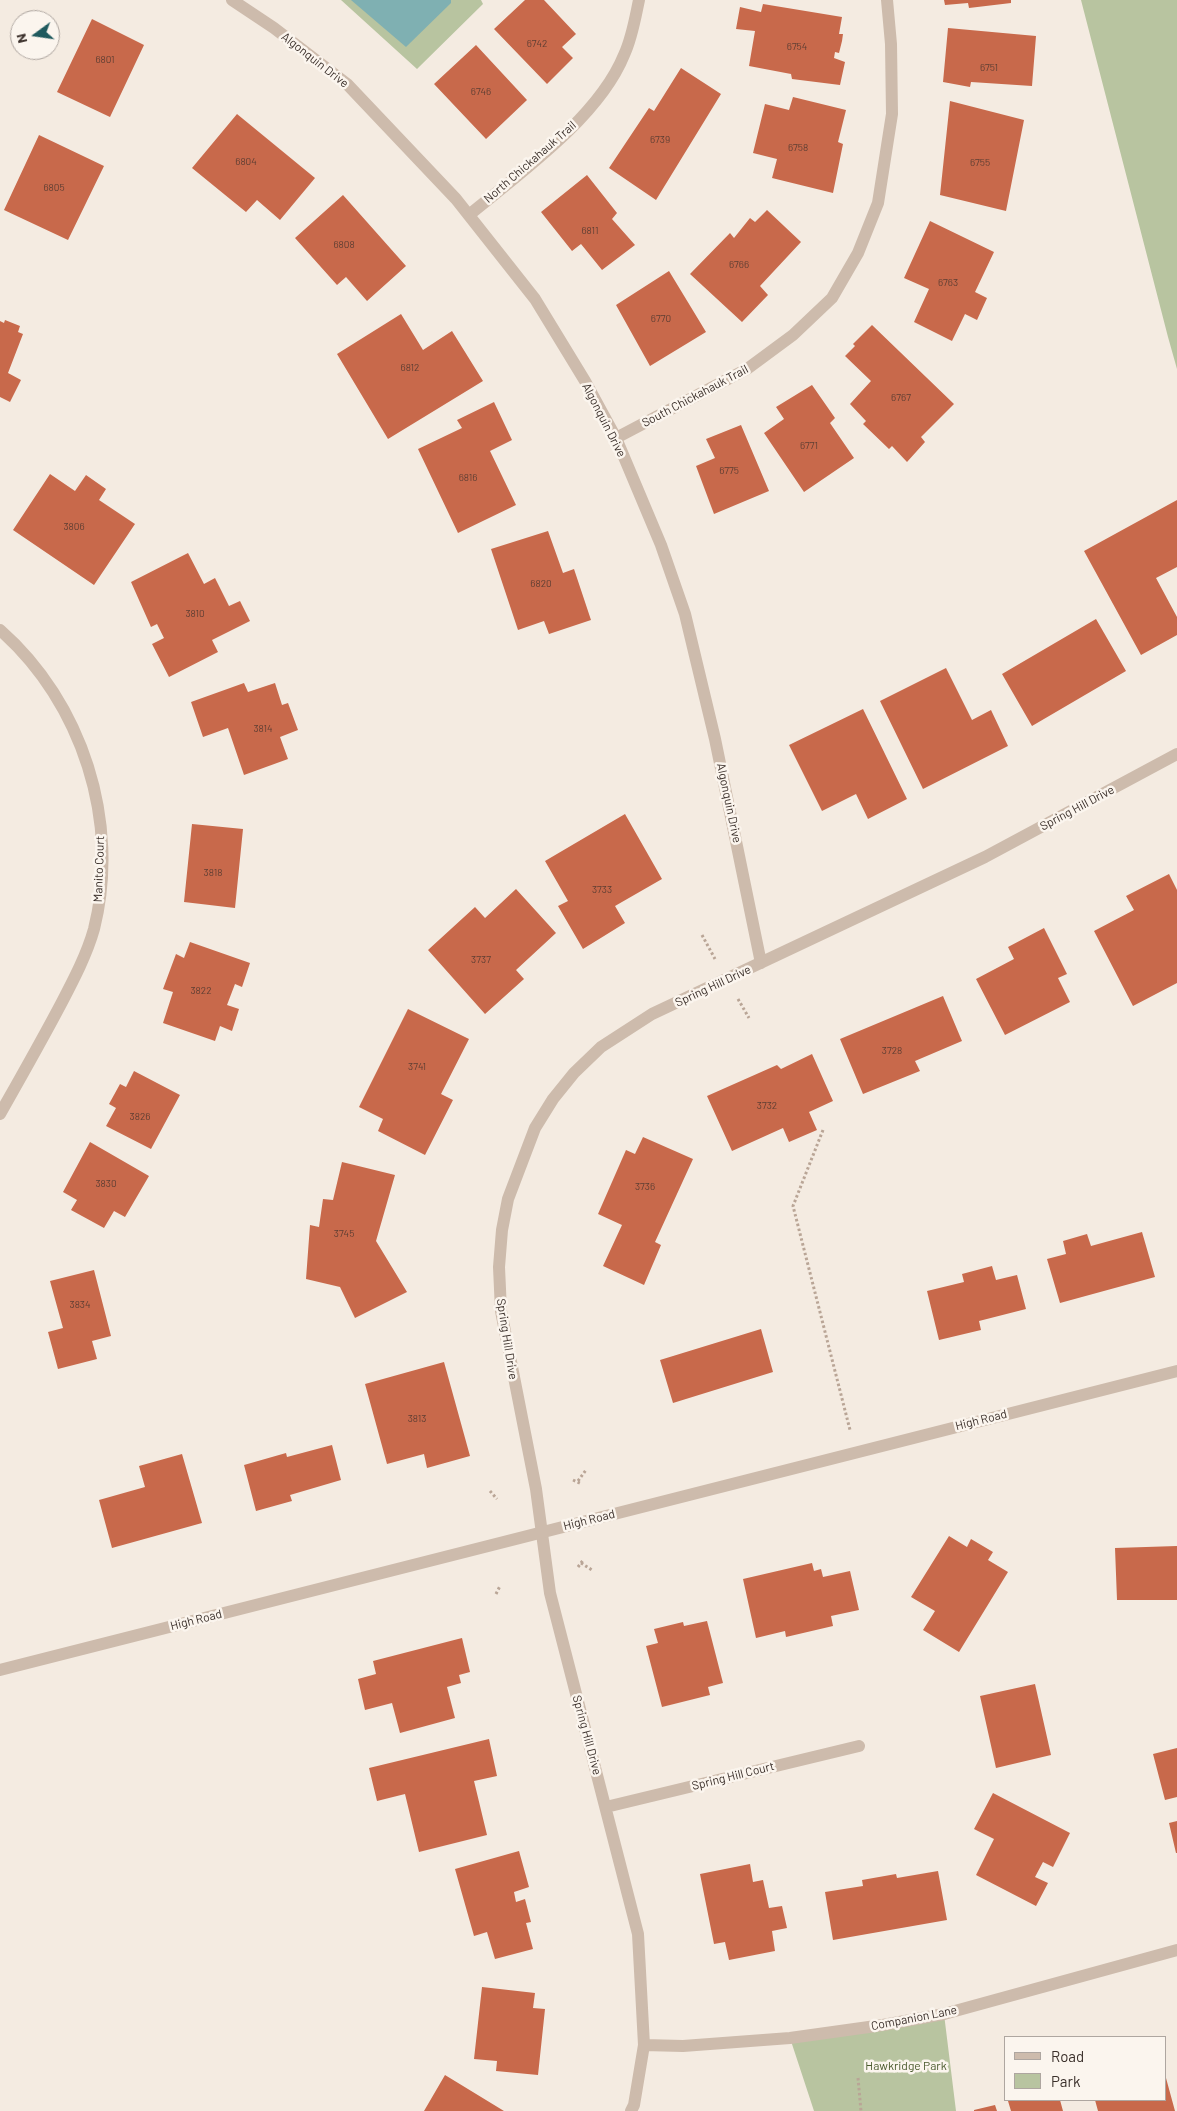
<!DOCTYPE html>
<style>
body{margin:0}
#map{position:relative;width:1177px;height:2111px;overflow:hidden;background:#f4ebe1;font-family:Barlow,sans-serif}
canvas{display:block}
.legend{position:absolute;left:1004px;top:2036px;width:162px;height:65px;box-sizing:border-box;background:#fbf5ee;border:1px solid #aea6a0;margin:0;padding:6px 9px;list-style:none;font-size:15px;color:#3b302b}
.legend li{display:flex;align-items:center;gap:10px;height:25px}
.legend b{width:25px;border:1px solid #aea6a0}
.north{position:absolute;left:10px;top:10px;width:50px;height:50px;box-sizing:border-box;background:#fbf5ee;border:1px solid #aea6a0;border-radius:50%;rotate:256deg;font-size:14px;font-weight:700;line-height:20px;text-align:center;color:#3b302b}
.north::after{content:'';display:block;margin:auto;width:18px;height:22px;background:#1f5a5e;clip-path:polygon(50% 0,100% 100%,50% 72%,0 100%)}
</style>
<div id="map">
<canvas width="1177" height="2111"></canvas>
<ul class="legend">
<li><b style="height:6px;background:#cdbbac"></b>Road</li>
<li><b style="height:14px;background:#b8c4a0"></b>Park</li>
</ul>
<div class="north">N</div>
</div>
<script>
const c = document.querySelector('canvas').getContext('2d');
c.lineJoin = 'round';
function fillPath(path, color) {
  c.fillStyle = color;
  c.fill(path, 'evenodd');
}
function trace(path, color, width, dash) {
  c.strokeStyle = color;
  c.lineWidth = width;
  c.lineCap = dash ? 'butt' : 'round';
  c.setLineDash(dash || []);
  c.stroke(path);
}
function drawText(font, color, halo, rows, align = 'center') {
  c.font = font + ' Barlow,sans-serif';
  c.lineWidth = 5;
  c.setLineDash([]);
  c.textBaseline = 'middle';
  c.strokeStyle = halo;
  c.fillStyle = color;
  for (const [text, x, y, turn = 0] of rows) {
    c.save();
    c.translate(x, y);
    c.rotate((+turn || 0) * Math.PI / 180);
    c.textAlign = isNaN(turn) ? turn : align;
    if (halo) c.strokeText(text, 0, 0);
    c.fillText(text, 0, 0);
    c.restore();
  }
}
fillPath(new Path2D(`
 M341,0h140l2,4 -66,65z
 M1081,0h96v369l-9,-32z
 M944,2014l12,97h-142l-24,-73z`), '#b8c4a0');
fillPath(new Path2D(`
 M351,0h100v3l-45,44z`), '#7fb0b2');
fillPath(new Path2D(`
 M525,0h19l32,34 -14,13 11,11 -26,26 -53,-55z
 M944,0h67v3l-42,5 -1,-5 -23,2z
 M763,4l79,13 -3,17h4l-1,7 -3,12 -4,-1 -1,6 11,4 -5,23 -48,-6 -1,-5 -42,-8 6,-35 -19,-2 4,-22 21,5z
 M92,19l52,26 -34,72 -53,-25z
 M948,28l88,8 -4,50 -61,-4 -1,5 -27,-5z
 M476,45l51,55 -41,39 -52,-55z
 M681,68l40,26 -65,106 -47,-32 40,-60 5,3z
 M793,97l53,13 -8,32 5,2 -10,49 -61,-15 5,-19 -24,-6 12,-49 24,6z
 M950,101l74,19 -18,91 -66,-16z
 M237,114l78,64 -35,42 -23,-20 -11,12 -54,-44z
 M39,135l65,31 -36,74 -64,-30z
 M587,175l30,38 -5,6 23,26 -33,25 -21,-26 -9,7 -31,-39z
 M343,195l63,71 -39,35 -21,-24 -9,8 -42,-47z
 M767,210l34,32 -41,44 8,9 -26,27 -52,-48 40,-41 4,5 16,-20 5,4z
 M930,221l64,31 -19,40 12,6 -10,22 -12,-6 -13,27 -38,-19 15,-33 -25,-11z
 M669,271l37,61 -56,34 -34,-61z
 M401,314l22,36 29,-19 31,50 -95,58 -51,-85z
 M5,320l15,6 -2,6 5,2 -15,39 13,7 -11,22 -10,-5v-76l4,2z
 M872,325l82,79 -33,33 4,5 -18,20 -15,-16 -3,3 -26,-25 3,-3 -16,-17 21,-23 -26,-25 10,-10 -2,-2z
 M812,385l23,33 -5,5 24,35 -50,34 -40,-59 20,-14 -8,-12z
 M494,402l18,38 -22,11 26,54 -58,28 -40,-84 44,-21 -5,-8z
 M741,425l28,66 -55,23 -18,-48 19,-8 -9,-19z
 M50,474l25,17 11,-16 20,14 -7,11 36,24 -41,61 -81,-55z
 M1177,500v67l-21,11 21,39v18l-36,20 -57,-104z
 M548,531l15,42 11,-4 17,51 -42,14 -5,-13 -26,9 -27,-81z
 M188,553l16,31 11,-6 14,28 11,-5 10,20 -38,19 6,12 -49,25 -17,-33 12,-6 -7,-14 -6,3 -20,-45z
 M1096,619l30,52 -94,55 -30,-52z
 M946,668l26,52 19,-10 17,36 -85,43 -43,-88z
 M244,683l4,9 27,-9 7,22 6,-2 10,27 -18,7 8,22 -44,16 -16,-47 -25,9 -12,-35z
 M863,709l44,90 -39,20 -12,-25 -34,17 -33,-66z
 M625,814l37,65 -47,27 10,17 -42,26 -25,-43 10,-5 -23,-40z
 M192,824l51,5 -8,79 -51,-6z
 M1169,874l8,16v93l-44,23 -39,-75 40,-21 -8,-14z
 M516,889l40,44 -40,37 8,9 -39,35 -57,-64 47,-43 10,11z
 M1044,928l23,46 -9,4 12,24 -65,33 -29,-56 38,-20 -6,-12z
 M190,942l60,21 -8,24 -7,-3 -8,21 12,4 -7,22 -12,-5 -5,15 -52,-18 10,-31 -10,-3 13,-35 8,4z
 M943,996l19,45 -47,20 5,10 -57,23 -23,-55z
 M408,1009l61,30 -28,55 12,6 -28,55 -47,-24 5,-12 -24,-12z
 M812,1054l21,47 -24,11 8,18 -28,12 -6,-14 -51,23 -25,-55 70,-31 4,4z
 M134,1071l46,24 -29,54 -45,-23 10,-18 -7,-4 11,-20 6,3z
 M643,1137l50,22 -38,83 6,3 -17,40 -41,-19 19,-41 -24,-11 28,-64 9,4z
 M90,1142l59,34 -24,41 -11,-6 -10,17 -33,-18 6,-10 -14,-8z
 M342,1162l53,13 -19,66 31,51 -52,26 -15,-31 -34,-8 4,-54 9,2 4,-28 10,1z
 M1142,1232l13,45 -95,26 -13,-44 19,-5 -3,-13 24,-7 4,12z
 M992,1266l4,14 21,-5 9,34 -47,12 2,9 -42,10 -12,-49 37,-9 -2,-8z
 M94,1270l17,66 -19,5 5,18 -39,10 -10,-37 15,-4 -13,-47z
 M761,1329l12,43 -100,31 -13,-43z
 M444,1362l26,94 -43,12 -3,-14 -37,10 -22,-80z
 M332,1445l9,35 -51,15 2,6 -36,10 -12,-46 42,-12 1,4z
 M182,1454l20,69 -90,25 -13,-48 46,-13 -6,-21z
 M949,1536l18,11 4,-8 22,13 -5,8 20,12 -49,80 -36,-22 12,-19 -24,-14z
 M1177,1546v54h-60l-2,-52z
 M812,1563l2,8 7,-2 2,8 27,-6 9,39 -28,6 2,10 -47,11 -1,-6 -29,7 -13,-59z
 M707,1621l16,62 -15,4 2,8 -48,12 -16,-61 12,-3 -4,-14 29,-7 1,4z
 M462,1638l8,34 -11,3 2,8 -14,4 8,31 -55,15 -8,-30 -27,7 -7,-31 18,-5 -3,-13z
 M1035,1684l16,71 -55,13 -16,-72z
 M489,1739l8,37 -23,5 13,54 -68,17 -14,-58 -28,7 -8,-33z
 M1177,1748v49l-12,3 -12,-46z
 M993,1793l77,40 -17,34 -10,-5 -8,15 13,6 -12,23 -60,-31 18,-36 -20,-10z
 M1177,1821v32h-1l-7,-30z
 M519,1851l10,36 -15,5 2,10 9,-3 6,23 -5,1 7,26 -38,10 -8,-27 -13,4 -19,-67z
 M750,1864l3,18 10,-2 6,28 13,-2 5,22 -15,3 3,20 -46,9 -4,-18 -11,2 -14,-70z
 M938,1871l9,49 -114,20 -8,-48 38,-6 -1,-6 34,-6 1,4z
 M482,1987l53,6 -2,15 12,1 -7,66 -42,-4 1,-10 -23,-2z
 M445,2075l59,36h-80z
 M1166,2078l9,33h-77l-3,-11h71z
 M1011,2100h49l3,11h-52l-3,-10z
 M995,2105l2,6h-23v-1z`), '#c8694b');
trace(new Path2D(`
 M702,935l13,24
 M738,999l11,19
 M823,1130l-30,76 57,224
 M573,1480l9,4
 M578,1481l8,-11
 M490,1491l7,8
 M581,1563l11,7
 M578,1567l6,-8
 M496,1594l4,-8
 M858,2078l3,33`), '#b9a596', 3, [2.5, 2.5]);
trace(new Path2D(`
 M232,0l42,28 73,56 109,115 79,100 50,82 31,57 45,107 24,69 30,125 46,224
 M469,215c51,-42 130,-98 155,-160 8,-17 11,-36 15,-55
 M616,438l131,-69 46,-34 39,-37 26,-45 20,-50 14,-89 -1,-70 -4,-44
 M0,630c82,72 121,192 94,299 -7,25 -20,50 -32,73 -20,38 -41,75 -62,112
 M606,1807l253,-61
 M644,2045l39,1 107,-8 93,-13 61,-11 233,-64
 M631,2111l3,-6 10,-60 -6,-111 -88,-341 -14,-104 -35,-178 -2,-44 3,-37 6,-31 27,-71 18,-29 21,-26 27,-26 51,-33 333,-157 192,-103`), '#cdbbac', 12);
trace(new Path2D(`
 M0,1670l1177,-299`), '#cdbbac', 12);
drawText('10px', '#5e3e33', null, [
 ["6742",537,44],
 ["6754",797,47],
 ["6801",105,60],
 ["6751",989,68],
 ["6746",481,92],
 ["6739",660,140],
 ["6758",798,148],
 ["6804",246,162],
 ["6755",980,163],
 ["6805",54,188],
 ["6811",590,231],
 ["6808",344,245],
 ["6766",739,265],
 ["6763",948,283],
 ["6770",661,319],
 ["6812",410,368],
 ["6767",901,398],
 ["6771",809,446],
 ["6775",729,471],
 ["6816",468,478],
 ["3806",74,527],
 ["6820",541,584],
 ["3810",195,614],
 ["3814",263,729],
 ["3818",213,873],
 ["3733",602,890],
 ["3737",481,960],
 ["3822",201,991],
 ["3728",892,1051],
 ["3741",417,1067],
 ["3732",767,1106],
 ["3826",140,1117],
 ["3830",106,1184],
 ["3736",645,1187],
 ["3745",344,1234],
 ["3834",80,1305],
 ["3813",417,1419]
]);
drawText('12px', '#3b302b', '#fbf5ee', [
 ["Algonquin Drive",315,60,38],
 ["North Chickahauk Trail",530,162,-41],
 ["South Chickahauk Trail",695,396,-28],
 ["Algonquin Drive",604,420,63],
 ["Algonquin Drive",729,803,78],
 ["Spring Hill Drive",1077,808,-28],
 ["Manito Court",99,869,-88],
 ["Spring Hill Drive",713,986,-25],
 ["Spring Hill Drive",507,1339,81],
 ["High Road",981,1420,-14],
 ["High Road",589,1520,-14],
 ["High Road",196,1620,-14],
 ["Spring Hill Drive",587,1735,75],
 ["Spring Hill Court",733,1776,-14],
 ["Companion Lane",914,2018,-11]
]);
drawText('12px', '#4a5a2e', '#fbf5ee', [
 ["Hawkridge Park",906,2066]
]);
</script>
